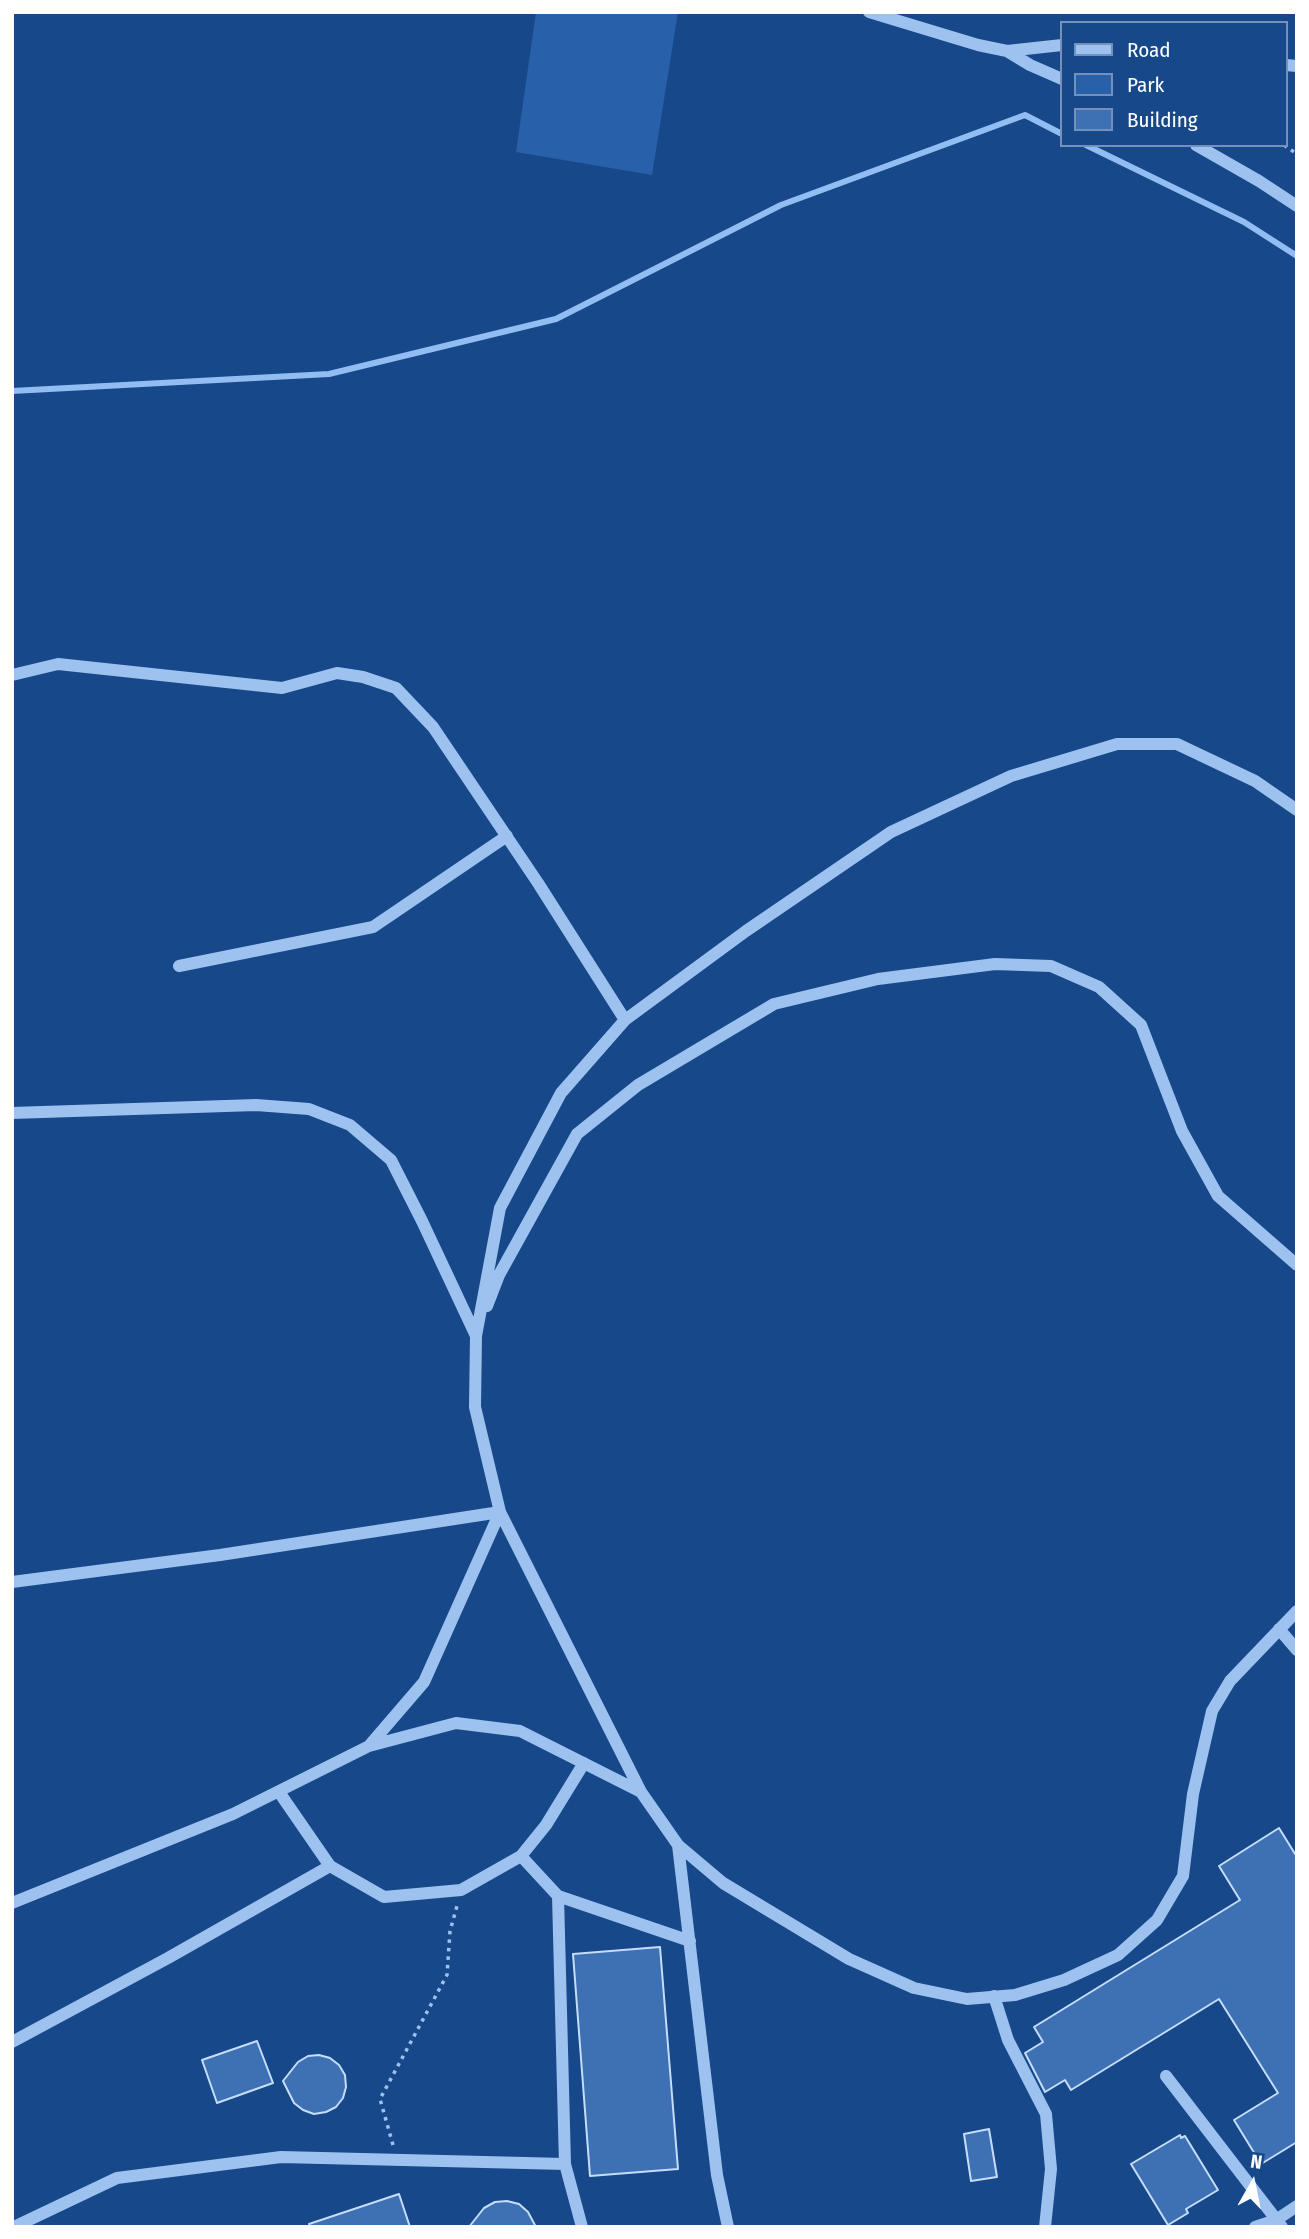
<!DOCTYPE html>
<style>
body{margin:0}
#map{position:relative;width:1309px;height:2239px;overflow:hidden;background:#16488a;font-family:"Fira Sans Condensed",sans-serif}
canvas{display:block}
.frame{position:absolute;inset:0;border:14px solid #fff;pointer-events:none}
.legend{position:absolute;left:1060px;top:21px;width:228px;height:126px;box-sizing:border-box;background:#16488a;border:2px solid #7391b9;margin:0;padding:9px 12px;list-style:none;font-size:21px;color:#fff}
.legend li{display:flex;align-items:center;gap:14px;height:35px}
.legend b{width:35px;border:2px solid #7391b9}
.north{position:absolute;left:1218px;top:2148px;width:70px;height:70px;-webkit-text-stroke:5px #16488a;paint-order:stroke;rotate:9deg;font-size:19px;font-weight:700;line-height:28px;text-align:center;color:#fff}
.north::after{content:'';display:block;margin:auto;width:24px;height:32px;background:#fff;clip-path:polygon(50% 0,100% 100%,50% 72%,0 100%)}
</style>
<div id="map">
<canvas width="1309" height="2239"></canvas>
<div class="frame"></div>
<ul class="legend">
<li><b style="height:9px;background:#9ec2ef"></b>Road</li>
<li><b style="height:19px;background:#2861a9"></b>Park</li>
<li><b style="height:19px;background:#3e71b3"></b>Building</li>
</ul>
<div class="north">N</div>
</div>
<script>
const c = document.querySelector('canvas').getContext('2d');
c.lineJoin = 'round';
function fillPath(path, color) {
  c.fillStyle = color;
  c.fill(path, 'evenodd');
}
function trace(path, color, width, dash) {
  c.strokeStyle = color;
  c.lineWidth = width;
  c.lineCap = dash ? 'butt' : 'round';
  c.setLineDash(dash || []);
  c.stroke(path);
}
fillPath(new Path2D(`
 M536,12h142l-26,163 -136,-23z`), '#2861a9');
trace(new Path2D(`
 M1086,145l158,77 53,34
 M12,391l317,-17 227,-55 225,-114 244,-90 37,19`), '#91bdf2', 6);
const building = new Path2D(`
 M1279,1828l18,29v285l-36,22 -27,-44 44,-27 -59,-94 -148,91 -6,-10 -20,12 -20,-39 18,-11 -9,-15 206,-127 -21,-34z
 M660,1947l18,222 -88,7 -17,-222z
 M257,2041l16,42 -56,20 -15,-43z
 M319,2055l11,3 9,7 6,10 1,12 -3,11 -7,9 -10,5 -12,2 -11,-4 -9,-7 -11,-22 15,-19 10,-6z
 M989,2129l8,48 -26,4 -7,-47z
 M1180,2135l1,3 4,-2 33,54 -32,19 2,4 -20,12 -37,-61z
 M399,2194l11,33h-100l-1,-3z
 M507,2201l12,3 9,8 8,15h-67l15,-19 11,-6z`);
fillPath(building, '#3e71b3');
trace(building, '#c5ddfb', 2);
trace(new Path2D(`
 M1284,145l13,9
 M393,2145l-13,-46 67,-124 3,-44 7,-25`), '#9ec2ef', 3.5, [3.5, 5]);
trace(new Path2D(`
 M869,12l109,33 29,6 55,-6
 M1007,51l23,14 32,14
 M1286,65l11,1
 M1196,145l63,36 38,25
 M12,675l46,-11 224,24 55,-15 26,4 33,11 37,39 105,156 87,137
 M1297,810l-42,-29 -78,-37h-60l-106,32 -120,56 -145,99 -121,89 -64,73 -61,115 -24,128 -1,71 25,105 141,280 37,53 45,38 126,76 65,29 53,11 48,-4 49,-15 54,-25 39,-35 26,-44 10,-82 19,-83 18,-30 67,-70
 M179,966l194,-39 134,-91
 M12,1113l244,-8 53,4 41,16 41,35 31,61 54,115
 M487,1306l12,-31 78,-141 61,-49 136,-81 104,-25 117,-15 56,2 48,21 42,38 41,106 36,65 79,69
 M12,1582l208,-27 280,-43
 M1279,1629l18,21
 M369,1746l87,-23 64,8 121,61
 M279,1792l51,74 54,31 77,-7 60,-34 25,-31 38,-62
 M678,1845l39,330 11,52
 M521,1856l37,40 7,268
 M558,1896l132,45
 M12,1903l221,-89 136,-68 55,-64 76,-170
 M994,1996l14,44 38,74 5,55 -6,58
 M12,2042l156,-84 162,-92
 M1166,2076l116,151
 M14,2227l103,-49 164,-21 284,7 17,63
 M1255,2227l21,-7 21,-14`), '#9ec2ef', 12);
</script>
